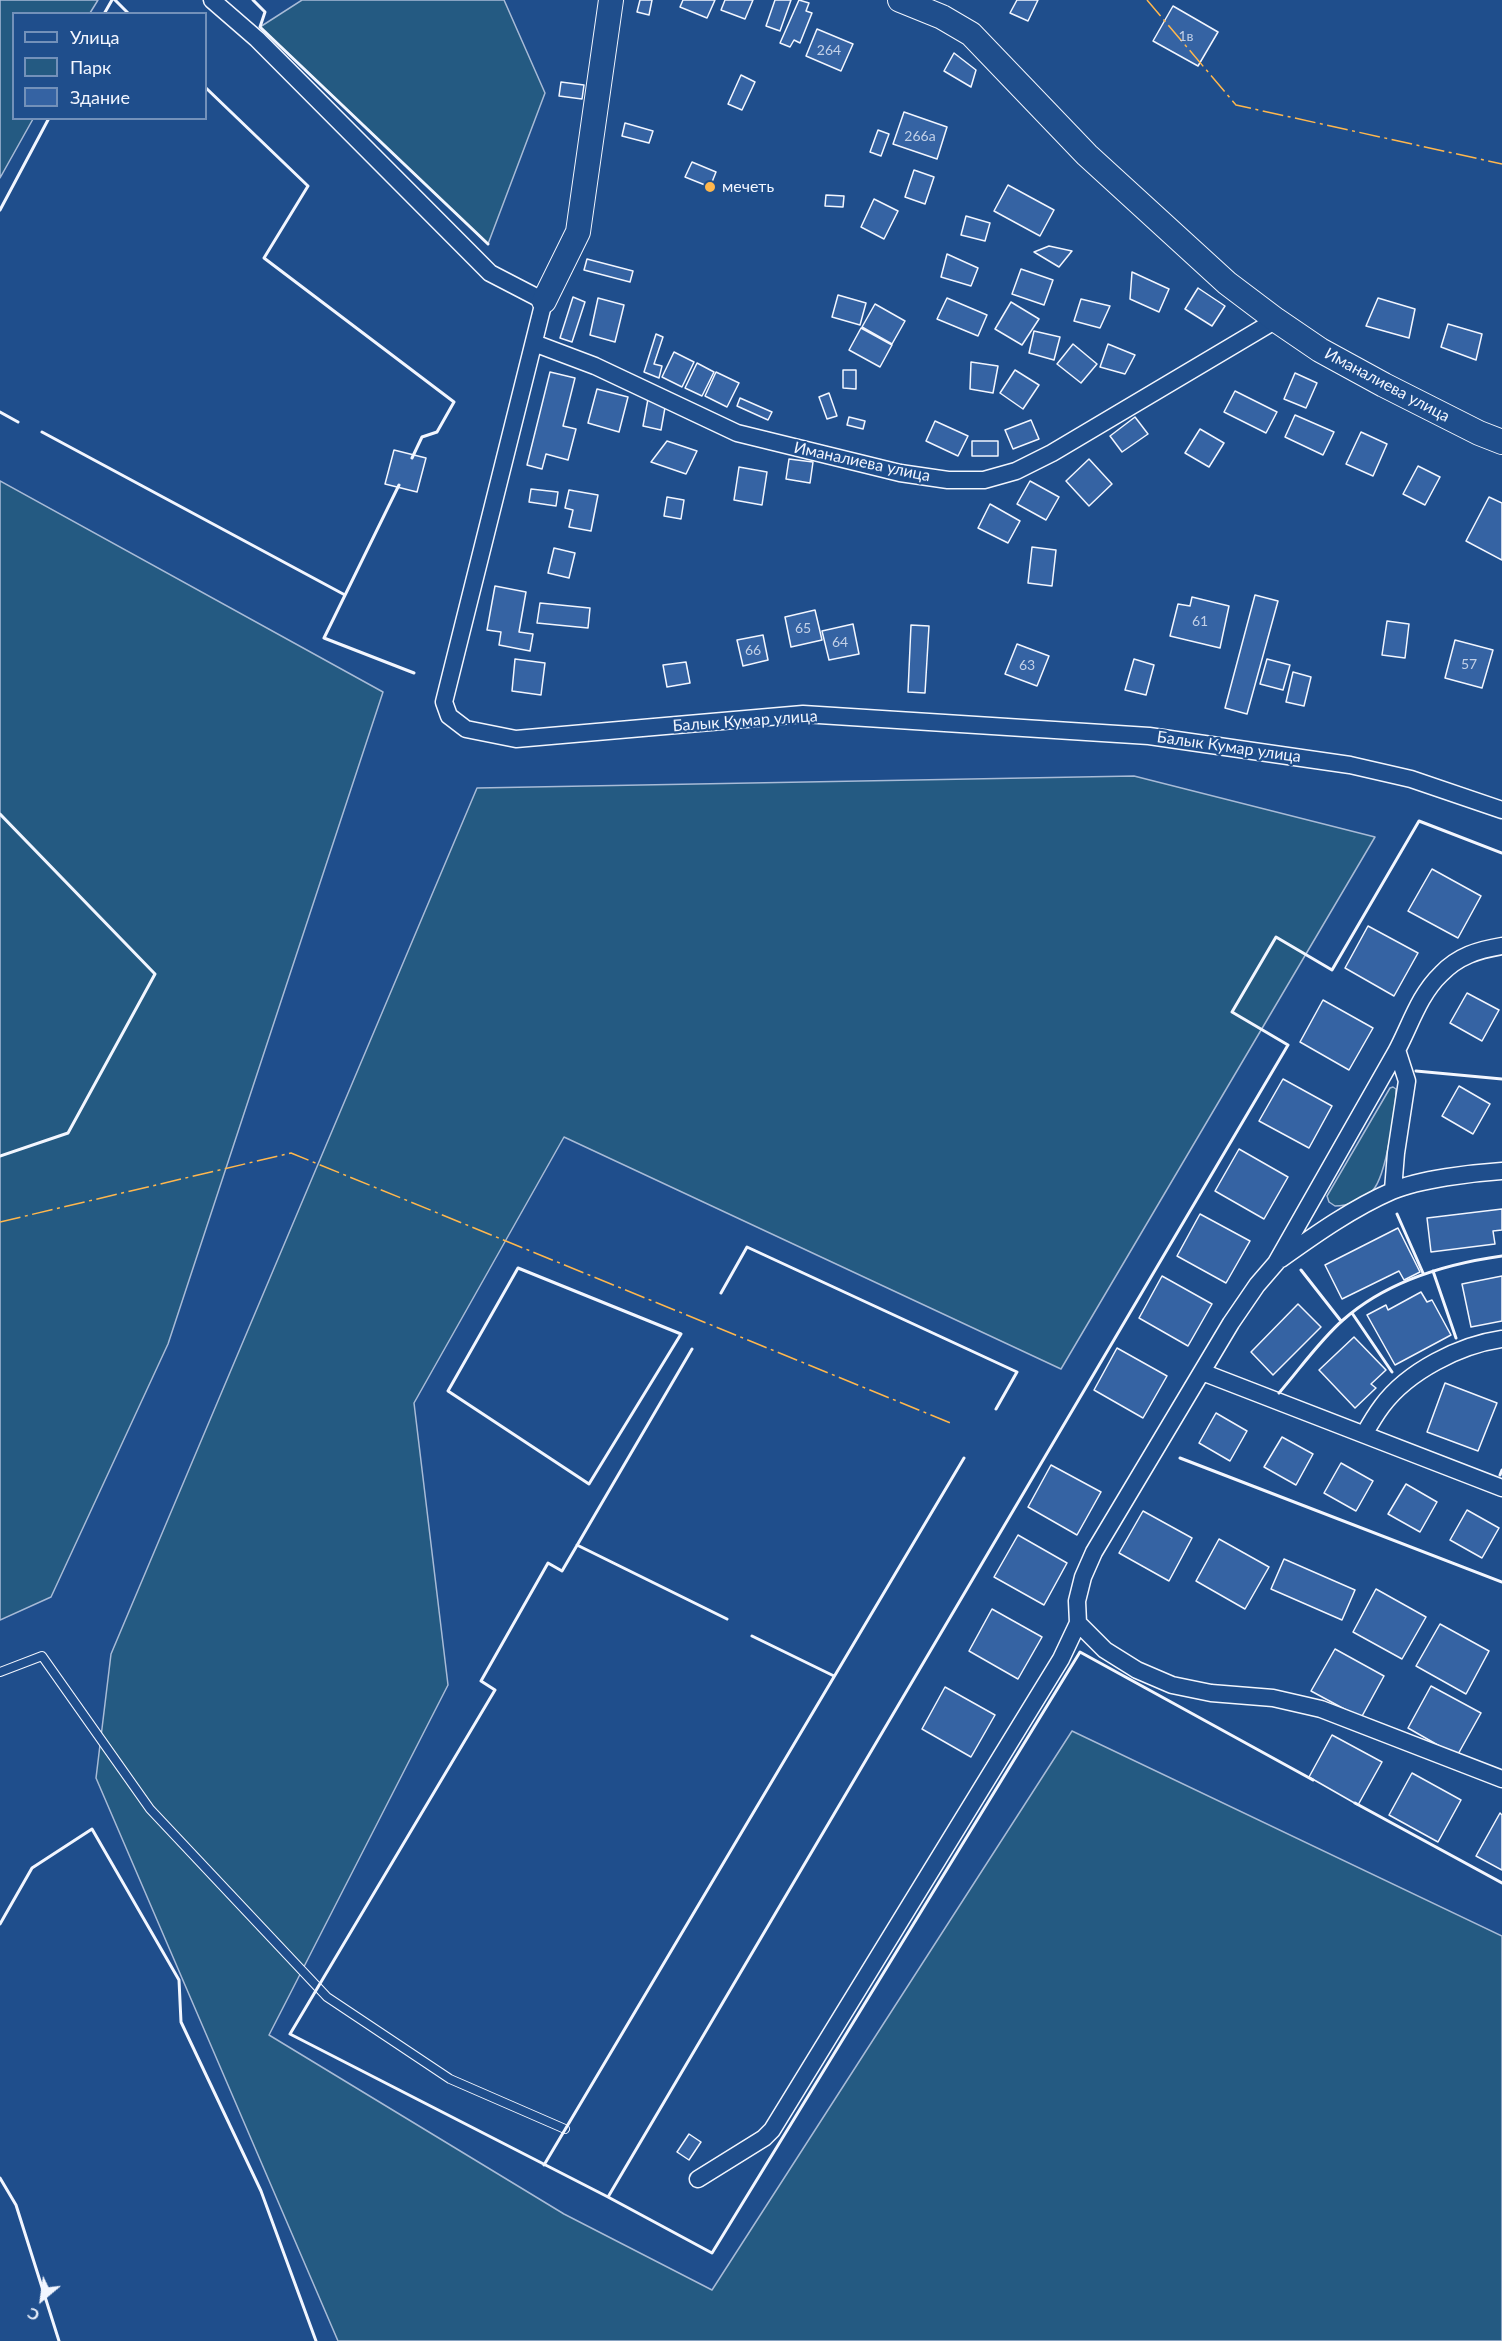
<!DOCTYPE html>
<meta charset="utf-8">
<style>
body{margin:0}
#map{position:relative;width:1502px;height:2341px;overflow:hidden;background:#1f4e8c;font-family:Lato,sans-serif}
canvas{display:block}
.legend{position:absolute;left:12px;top:12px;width:195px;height:108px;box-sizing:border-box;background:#1f4e8c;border:2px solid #7391ba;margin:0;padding:8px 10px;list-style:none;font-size:18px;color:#f2f6ff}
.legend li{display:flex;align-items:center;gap:12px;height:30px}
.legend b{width:30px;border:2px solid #7391ba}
.north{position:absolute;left:12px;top:2269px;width:60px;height:60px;-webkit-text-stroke:4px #1f4e8c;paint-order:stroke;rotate:209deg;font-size:16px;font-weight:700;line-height:24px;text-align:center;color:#f2f6ff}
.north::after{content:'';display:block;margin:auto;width:21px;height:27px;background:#f2f6ff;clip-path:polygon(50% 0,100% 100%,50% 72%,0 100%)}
</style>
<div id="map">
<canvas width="1502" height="2341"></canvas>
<ul class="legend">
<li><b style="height:8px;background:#1f4e8c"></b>Улица</li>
<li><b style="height:16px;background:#245a82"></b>Парк</li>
<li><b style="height:16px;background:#3563a3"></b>Здание</li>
</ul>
<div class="north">С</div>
</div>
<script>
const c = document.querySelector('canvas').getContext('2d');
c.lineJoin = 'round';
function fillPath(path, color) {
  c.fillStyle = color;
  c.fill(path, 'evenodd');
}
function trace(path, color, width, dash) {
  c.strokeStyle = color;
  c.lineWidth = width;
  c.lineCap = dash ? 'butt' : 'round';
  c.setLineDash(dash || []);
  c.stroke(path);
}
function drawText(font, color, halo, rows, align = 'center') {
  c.font = font + ' Lato,sans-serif';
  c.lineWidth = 4.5;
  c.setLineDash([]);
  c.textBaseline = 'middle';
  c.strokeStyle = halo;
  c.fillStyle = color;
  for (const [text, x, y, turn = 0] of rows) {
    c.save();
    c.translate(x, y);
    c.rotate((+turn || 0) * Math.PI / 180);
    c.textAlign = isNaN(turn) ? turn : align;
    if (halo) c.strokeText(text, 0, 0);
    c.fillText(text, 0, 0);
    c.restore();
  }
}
const green = new Path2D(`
 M0,0h98l-8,13 -76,1v104l19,1 -33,59z
 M302,0h202l41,93 -57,151 -228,-217z
 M0,481l383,211 -215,652 -117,253 -51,23z
 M1134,776l241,61 -314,532 -497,-232 -150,266 34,282 -179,350 295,179 148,76 360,-559 430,205v405h-1164l-242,-563 15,-124 366,-866z
 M1393,1087l3,2c0,20 -10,87 -23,101 -10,10 -25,16 -38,16l-6,-4 -2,-6 63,-108z`);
fillPath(green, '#245a82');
trace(green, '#a8bbd7', 1.5);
const building = new Path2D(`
 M640,0h12l-3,15 -12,-3z
 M683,0h32l-8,18 -27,-11z
 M725,0h28l-8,19 -24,-9z
 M775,0h16l-11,31 -14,-5z
 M799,0l10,3 -3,8 6,2 -12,30 -6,-3 -4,7 -10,-4z
 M1017,0h21l-10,21 -18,-8z
 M1173,6l45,26 -20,34 -45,-25z
 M817,29l36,15 -12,27 -35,-15z
 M954,53l22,17 -5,17 -27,-16z
 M741,75l14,7 -13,28 -14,-6z
 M561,82l23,3 -2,14 -23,-3z
 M904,112l43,15 -10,32 -44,-15z
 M625,123l28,8 -4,12 -27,-7z
 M878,130l11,4 -8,22 -11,-4z
 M692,162l24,10 -6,15 -25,-10z
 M914,170l20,7 -9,27 -20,-7z
 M1008,185l46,25 -14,26 -46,-25z
 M826,195l18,1 -1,11 -18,-1z
 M874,199l24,12 -14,28 -23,-12z
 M966,216l24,7 -5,18 -24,-6z
 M1049,246l23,5 -13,16 -25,-15z
 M947,254l31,14 -7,18 -30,-9z
 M587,259l46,12 -3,11 -46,-12z
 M1021,269l32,11 -9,25 -32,-11z
 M1132,272l37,17 -10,23 -29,-13z
 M1198,288l27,18 -13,20 -27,-17z
 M838,295l28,8 -6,22 -28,-8z
 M573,297l12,5 -13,40 -12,-4z
 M598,298l26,7 -9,37 -25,-7z
 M947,298l40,17 -9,21 -41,-17z
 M1378,298l37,11 -6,29 -43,-12z
 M1081,299l29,7 -10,22 -26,-7z
 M1011,302l28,17 -17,26 -27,-16z
 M875,304l30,17 -13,23 -30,-17z
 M1448,324l34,10 -6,26 -35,-13z
 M861,328l31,17 -12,22 -31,-17z
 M1034,331l26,6 -6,23 -25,-7z
 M656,334l7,3 -9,27 8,2 -3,12 -15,-6z
 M1073,344l24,20 -16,19 -24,-19z
 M1108,344l27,11 -10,19 -25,-7z
 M674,352l20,10 -12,25 -20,-10z
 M971,362l27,4 -5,27 -23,-4z
 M697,363l17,9 -12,24 -17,-8z
 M843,370h13v19l-13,-1z
 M1015,370l24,15 -16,24 -23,-16z
 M550,372l25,6 -12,48 13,3 -8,31 -22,-6 -4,15 -15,-4z
 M716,372l23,11 -12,24 -22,-11z
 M1295,373l22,10 -11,25 -22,-9z
 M597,389l31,8 -9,35 -31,-9z
 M1235,391l42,21 -11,21 -42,-21z
 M829,393l8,23 -10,3 -8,-22z
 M740,398l32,14 -4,8 -31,-14z
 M648,399l18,3 -5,28 -18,-4z
 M1295,415l39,17 -11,23 -38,-18z
 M849,417l16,4 -2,8 -16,-4z
 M1135,417l13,17 -26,18 -12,-16z
 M1031,420l8,19 -26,10 -8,-19z
 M935,421l33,15 -10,20 -32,-15z
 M1200,429l24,14 -15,24 -24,-14z
 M1361,432l26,12 -14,32 -27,-12z
 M667,441l30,10 -11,23 -35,-12z
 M972,441h26v15h-26z
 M394,450l32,8 -9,34 -32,-8z
 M789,459l24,3 -3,21 -24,-4z
 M1089,459l23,25 -23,22 -23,-25z
 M1418,466l22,11 -15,28 -22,-11z
 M739,467l28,5 -5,33 -28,-5z
 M1030,481l29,16 -13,23 -29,-16z
 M531,489l27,3 -2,14 -27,-4z
 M569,490l29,5 -7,36 -22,-4 4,-17 -8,-2z
 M667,497l17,3 -3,19 -17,-3z
 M1489,497l13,6v57l-36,-19z
 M990,504l30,17 -12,22 -30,-15z
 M1032,547l24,3 -4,36 -24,-3z
 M554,548l21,5 -6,25 -21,-5z
 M495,586l31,6 -7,40 14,2 -3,17 -31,-6 2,-13 -14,-2z
 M1255,595l23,6 -31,113 -22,-6z
 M1192,597l37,9 -9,42 -50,-12 8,-32 12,2z
 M540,603l50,5 -2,20 -51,-5z
 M815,610l7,30 -31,7 -6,-30z
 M1387,621l22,3 -4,34 -23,-3z
 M853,624l6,30 -30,6 -7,-29z
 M911,625l18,1 -4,67 -17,-1z
 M763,635l5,25 -25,6 -6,-26z
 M1455,640l38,10 -11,38 -37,-10z
 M1017,644l32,12 -12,30 -32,-12z
 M515,659l30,4 -4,32 -29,-4z
 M1134,659l20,6 -8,30 -21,-5z
 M1267,659l23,6 -7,25 -23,-6z
 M686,662l4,21 -23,4 -4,-22z
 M1293,672l18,5 -7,29 -18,-4z
 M1432,869l49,27 -23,42 -50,-27z
 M1368,926l50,27 -24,43 -49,-28z
 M1467,993l32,17 -17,31 -32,-18z
 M1323,1000l50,28 -24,42 -49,-28z
 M1283,1079l49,27 -23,42 -50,-27z
 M1459,1086l31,18 -17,30 -31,-18z
 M1239,1149l49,28 -24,42 -49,-28z
 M1502,1209v21l-9,1 2,13 -64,8 -4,-34z
 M1200,1214l50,27 -24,42 -49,-27z
 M1398,1228l22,44 -16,8 -5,-9 -57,28 -17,-34z
 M1162,1276l50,28 -24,42 -49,-28z
 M1502,1276v45l-31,6 -9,-43z
 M1421,1292l6,10 5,-2 19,35 -56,30 -28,-50 19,-10 2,5z
 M1298,1304l23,23 -48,48 -22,-23z
 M1354,1337l32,33 -15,14 5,4 -21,20 -36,-38z
 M1117,1348l50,28 -24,42 -49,-28z
 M1445,1383l52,20 -19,48 -51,-19z
 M1216,1413l31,18 -17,30 -31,-18z
 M1282,1437l31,17 -17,31 -32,-18z
 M1341,1463l32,18 -17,30 -32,-18z
 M1051,1465l50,27 -24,43 -49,-28z
 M1406,1484l31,18 -17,30 -32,-18z
 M1467,1510l32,18 -17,30 -32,-18z
 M1143,1511l49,27 -23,43 -50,-28z
 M1018,1535l49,28 -23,42 -50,-28z
 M1219,1539l50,28 -24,42 -49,-28z
 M1284,1559l71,31 -13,30 -71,-31z
 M1376,1589l50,28 -24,42 -49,-27z
 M992,1609l50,28 -24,42 -49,-28z
 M1440,1624l49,27 -23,43 -50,-28z
 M1335,1649l49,27 -23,42 -50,-27z
 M1431,1686l50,27 -24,43 -49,-28z
 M945,1687l50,28 -24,42 -49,-28z
 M1332,1735l50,27 -24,43 -49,-28z
 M1412,1773l49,27 -23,42 -49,-27z
 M1500,1813l2,2v55l-26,-14z
 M689,2134l12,8 -12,18 -12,-8z`);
fillPath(building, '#3563a3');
trace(building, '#f2f6ff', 1.5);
const lane = new Path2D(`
 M0,1672l42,-16 108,153 177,188 123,82 115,50`);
const street = new Path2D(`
 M212,0l45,39 233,234 54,28 -100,401 5,14 17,13 50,10 287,-25 346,22 201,29 61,14 91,31
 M534,343l61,23 142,67 163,40 48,7h36l32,-9 36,-18 224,-133
 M1393,1190l3,-37 11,-72 -10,-31
 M1281,1259c35,-25 72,-51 111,-68 28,-12 80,-18 110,-20
 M1202,1372l300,116
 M1365,1433c5,-9 11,-19 17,-27 26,-35 78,-61 120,-67
 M1078,1623l27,27 32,20 35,15 39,8 62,5 48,11 181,70
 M698,2179l66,-41 8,-8 289,-471 17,-36 -1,-22 6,-24 11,-25 137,-229 26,-38 19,-22c40,-70 80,-140 120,-211 14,-26 23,-57 45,-78 17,-18 37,-24 61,-28`);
const secondary = new Path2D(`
 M900,0l42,17 29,17 116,121 140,128 49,37 44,30 64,35 95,48 23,9
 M544,301l34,-69 33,-232`);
trace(lane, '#f2f6ff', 10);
trace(street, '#f2f6ff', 19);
trace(secondary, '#f2f6ff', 26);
trace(lane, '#1f4e8c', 8);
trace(street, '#1f4e8c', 16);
trace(secondary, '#1f4e8c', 24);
trace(new Path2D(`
 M115,0l14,14
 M253,0l12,12 -5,15 228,217
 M104,14l8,-14
 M206,88l102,98 -44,72 190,144 -17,30 -15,5 -10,21
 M0,210l49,-92
 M0,412l18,10
 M42,432l303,163
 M399,485l-75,153 90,35
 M0,814l155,160 -87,159 -68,23
 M1416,1071l86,8
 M1397,1214l26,59
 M518,1268l163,66 -92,150 -141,-93z
 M1301,1270l40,51
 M1433,1271l23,67
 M721,1293l26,-46 270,125 -21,37
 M1352,1313l40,59
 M1279,1393c20,-23 41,-53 64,-73 44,-39 102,-56 159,-64
 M1180,1458l322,124
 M1500,1475l2,-5
 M577,1545l150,74
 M752,1636l82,40
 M1313,1780l-233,-128 -368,601 -104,-56 680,-1152 -56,-33 44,-75 56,33 87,-149 83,32
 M1355,1803l147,80
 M0,1924l32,-56 60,-39 87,151 2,42 80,169 55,150
 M544,2165l420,-707
 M0,2178l16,27 43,136
 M608,2197l-318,-163 205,-344 -14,-9 67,-118 14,8 130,-222`), '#f2f6ff', 3);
trace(new Path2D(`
 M1147,0l89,105 266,59
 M0,1222l291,-69 662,271`), '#ffb74d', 1.5, [21, 4.5, 3, 4.5]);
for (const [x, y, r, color] of [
 [710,187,6,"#ffb74d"]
]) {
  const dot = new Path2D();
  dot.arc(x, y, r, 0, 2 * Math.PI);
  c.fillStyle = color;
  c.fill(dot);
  trace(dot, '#1f4e8c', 2);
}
drawText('14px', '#c3d1e8', null, [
 ["1в",1186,36],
 ["264",829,50],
 ["266а",920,136],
 ["61",1200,621],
 ["65",803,628],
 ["64",840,642],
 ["66",753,650],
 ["57",1469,664],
 ["63",1027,665]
]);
drawText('16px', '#f2f6ff', '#1f4e8c', [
 ["мечеть",722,187]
], 'left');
drawText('16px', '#f2f6ff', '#1f4e8c', [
 ["Иманалиева улица",1387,385,28],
 ["Иманалиева улица",862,462,12],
 ["Балык Кумар улица",745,721,-4],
 ["Балык Кумар улица",1229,747,8]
]);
</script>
